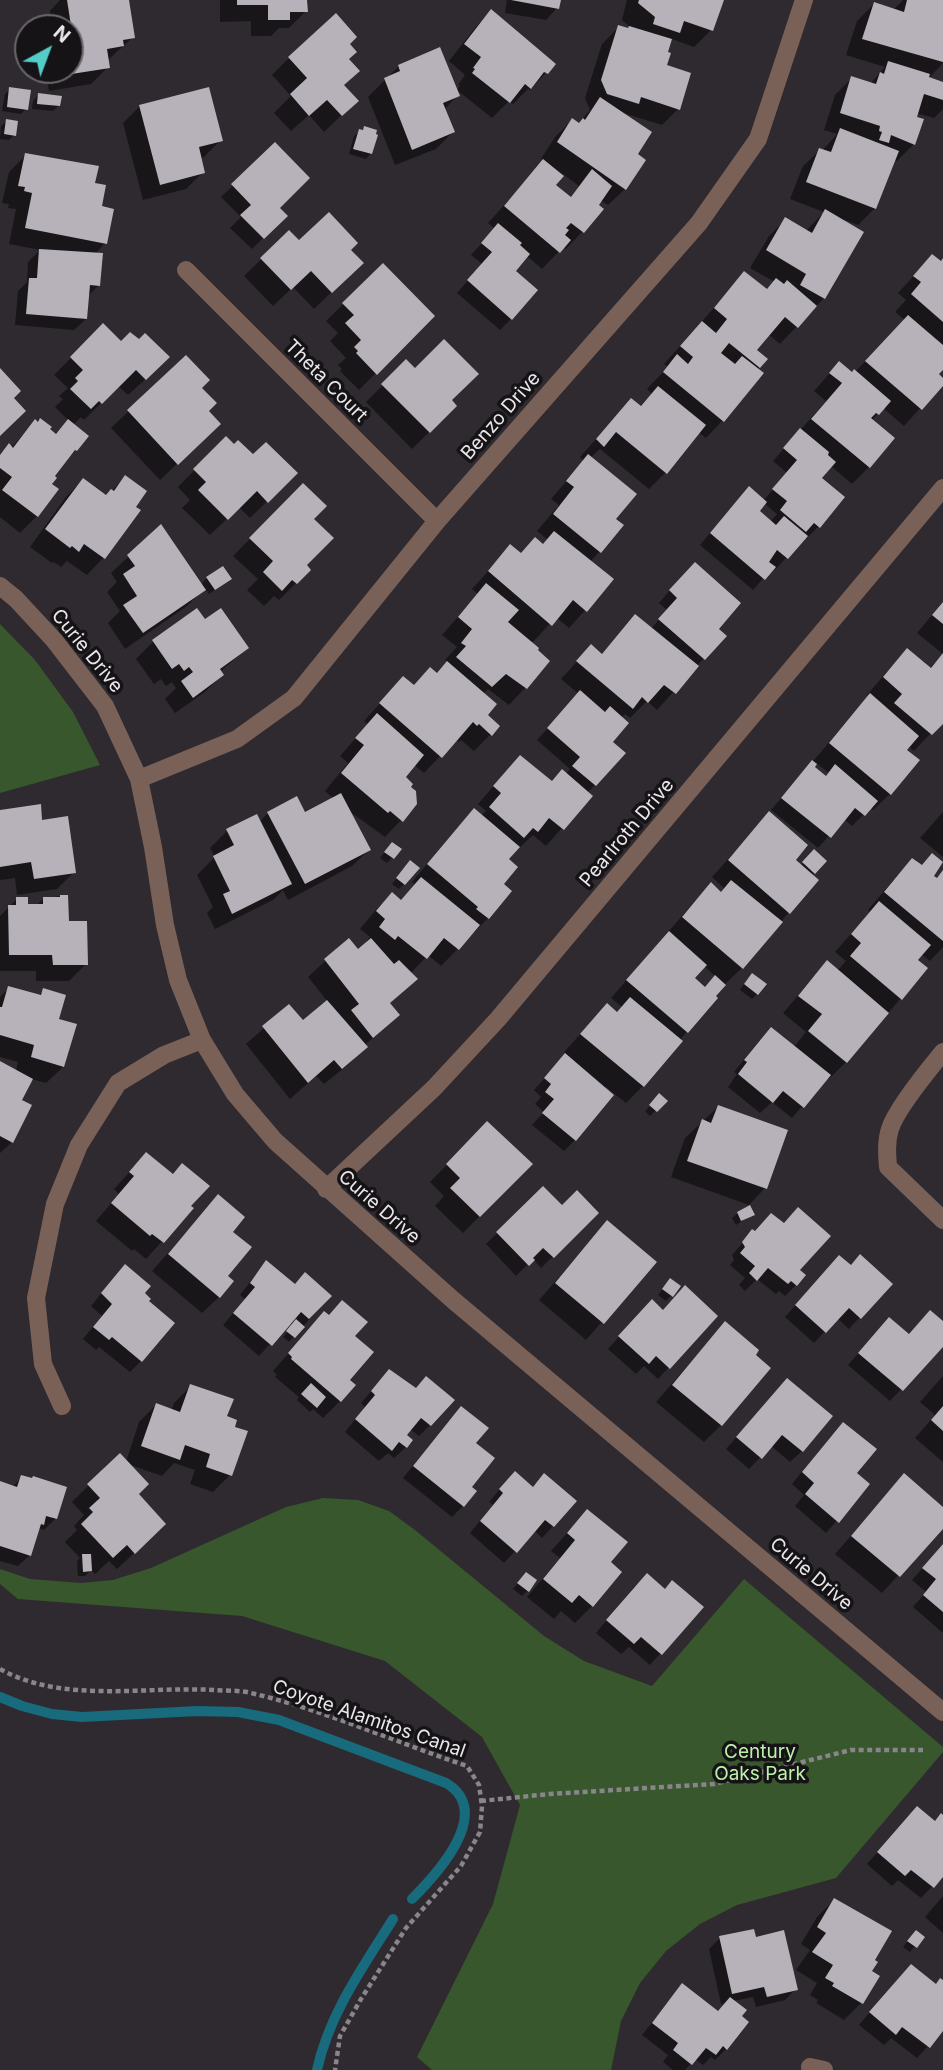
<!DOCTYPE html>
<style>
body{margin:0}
#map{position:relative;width:943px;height:2070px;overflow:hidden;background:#2e2a30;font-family:Inter,sans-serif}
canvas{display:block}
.north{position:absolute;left:14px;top:14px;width:70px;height:70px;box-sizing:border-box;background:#151316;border:2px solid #6a686b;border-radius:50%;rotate:41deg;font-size:19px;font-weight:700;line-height:28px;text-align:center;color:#eae7eb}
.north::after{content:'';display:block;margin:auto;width:24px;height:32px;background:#54cdc8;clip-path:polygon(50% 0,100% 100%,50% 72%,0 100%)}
</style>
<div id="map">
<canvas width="943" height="2070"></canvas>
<div class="north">N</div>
</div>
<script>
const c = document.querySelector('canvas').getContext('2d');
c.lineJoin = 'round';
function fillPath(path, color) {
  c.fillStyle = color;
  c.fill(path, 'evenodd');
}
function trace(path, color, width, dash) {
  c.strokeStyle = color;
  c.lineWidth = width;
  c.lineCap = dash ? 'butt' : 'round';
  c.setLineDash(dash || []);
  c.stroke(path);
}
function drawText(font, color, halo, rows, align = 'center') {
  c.font = font + ' Inter,sans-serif';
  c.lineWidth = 7;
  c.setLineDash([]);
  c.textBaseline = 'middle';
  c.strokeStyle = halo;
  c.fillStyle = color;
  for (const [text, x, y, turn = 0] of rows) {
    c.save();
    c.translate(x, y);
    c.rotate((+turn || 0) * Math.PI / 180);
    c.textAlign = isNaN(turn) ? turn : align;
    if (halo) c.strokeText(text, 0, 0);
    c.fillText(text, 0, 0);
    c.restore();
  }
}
fillPath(new Path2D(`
 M0,624l35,36 38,52 27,53 -100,28z
 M323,1498l35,2 31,11 26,19 129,106 40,25 68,25 92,-107 199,168v5l-107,126 -99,27 -37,19 -34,27 -26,32 -19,38 -10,49h-179l-15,-13 76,-153 27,-99 -38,-68 -97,-76 -143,-45 -224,-17 -18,-15v-15l30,10 51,4 32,-3 38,-12 135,-61z`), '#38572d');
fillPath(new Path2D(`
 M60,0h67l6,37 -26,24 1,6 -17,17 -42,7 -4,-21h25v-42h-18l-2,-17z
 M220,0h86v11l-17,17h-10l-8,8h-20v-15l-31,1z
 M507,0h52l-2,8 -11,12 -41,-7z
 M627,0h95l-11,30 -17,17 -22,-8 -3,3 -4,25 13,42 -16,16 -39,-12 12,42 -10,34 -17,16 -8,-5 -4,5 5,4 -19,23 -16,17 -3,-2 -21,22 -15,-13 -14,15 -2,48 -11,11 -43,-37 25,-29 -11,-9 24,-26 -7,-6 56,-62 -3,-2 14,-22 17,-17 6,4 12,-14 -5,-12 17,-54 17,-17 8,3 3,-3 -8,-7zM563,174l16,12 -9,13 -16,-14z
 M903,0h40v63l-15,16 15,5v25l-9,9 -18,-5 -2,5 7,2 -7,24 -17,17 -4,-1 -18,48 -17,17 -13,-5 -21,78 -44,46 -12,-10 -14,16 11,9 -8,11 5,3 -40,48 -16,17 -8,-6 -32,40 -17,17 -49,-40 -10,9 24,61 8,7 -32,36 22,18 -43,48 -13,-11 -25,27 -6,44 -16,17 -21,-16 -5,5 2,21 6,19 -17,17 -13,-11 -2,2 -3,-3 -32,34 -10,-8 -11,12 -2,43 -16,17 -36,-26 20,39 -17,16 -64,34 -5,-10 -10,10 -58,29 -8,-16 6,-6 -16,-32 18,-18 -5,-9 17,-17 29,-15 3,6 9,-9 37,1 29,-15 -9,-8 23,-28 -8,-7 28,-32 -4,-3 39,-43 10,9 23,-12 12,-13 -3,-2 12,-13 -15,-12 36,-41 -6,-5 39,-43 9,9 22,-9 6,-6 -11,-9 22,-26 -8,-6 33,-38 -4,-4 35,-39 24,-11 13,-13 -5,-5 21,-22 -4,-3 81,-91 21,17 9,-8 -25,-14 19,-32 17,-17 20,12 18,-19 -34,-13 13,-33 17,-16 2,1 15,-17 -13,-4 11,-35 17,-17 18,6 15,-17 -39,-12 11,-34 17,-17 20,5z
 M491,11l63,53 -24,26 -2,-1 -15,15 -4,-3 -17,17 -35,-28 3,-4 -2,-1 7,-10 -16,-14 26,-33z
 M348,44l-6,42 14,15 -32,31 -15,-17 -18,16 -17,-18 17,-17 -19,-21 17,-17z
 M399,66l59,29 -14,15 9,22 -17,17 -41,16 -27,-68z
 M10,89l16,20 -5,5 -19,-3 3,-17z
 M38,95l21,10 -6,6 -21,-2 1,-8z
 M140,106l81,34 -17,17 -4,2 3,13 -17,17 -43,11 -20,-77z
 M7,121l7,14 -5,5 -9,-1 1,-13z
 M364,128l7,25 -5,6 -17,-5 5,-18z
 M275,145l3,63 7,8 -33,33 -22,-21 11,-11 -20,-20z
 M26,155l67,29 7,24 5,35 -10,11 4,31 -11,11 -2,23 -12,11 -59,-5 3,-34 9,-9 1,-20 12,-12 -31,-6 7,-35 -8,-1 1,-4 -7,-1 7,-31z
 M289,232l10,10 49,8 -4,30 -30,29 -21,-22 -20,19 -29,-30z
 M932,256l8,6 3,-3v108l-7,7 7,6v3l-39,43 -21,-18 -12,13 -2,46 -17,17 -21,-18 -11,13 23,19 -25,29 -11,11 -2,-2 -29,33 -3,-2 -20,23 -53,-45 38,-45 25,1 24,-28 -14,-12 53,-60 -12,-10 25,-28 13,11 3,-2 50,-52 -10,-8 11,-12 -8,-7zM764,503l13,11 -7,8 -13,-10z
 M383,265l49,51 -73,74 -19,-19 2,-2 -4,-4 8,-7 -16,-17 8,-8 -12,-12z
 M103,326l48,48 -23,21 -10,-9 -34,34 -3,-3 -8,8 3,25 -11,11 -16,23 -12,32 -17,17 -20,-16v-62l9,-9 2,2 24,-27 19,14 15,-14 -14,-14 8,-8 -4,-3 9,-8 -14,-13z
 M186,357l21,54 -6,30 -41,39 -49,-52z
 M406,362l49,44 -43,43 -46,-47z
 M226,438l8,8 19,11 43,16 -46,45 -11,-11 -29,28 -28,-27 8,-8 -12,-13z
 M125,477l8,30 5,4 -35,47 -16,17 -20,-14 -6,6 -7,-5 -2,1 -22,-16 36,-50 17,-17 23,17z
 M303,485l9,34 -8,46 5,5 -30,30 -5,-4 -10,10 -17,-16 11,-11 -25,-23z
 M128,557l72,28 7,-7 23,1 -21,15 -4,-6 -18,18 -62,43 -17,-26 12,-12 -13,-19 10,-10 -6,-9z
 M683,575l33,54 8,7 -67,74 -10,-9 -17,17 -5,-4 -4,4 -26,67 -8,8 3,3 -44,50 -13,-11 -13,12 -2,-1 -11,14 -6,24 -13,34 -47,48 -13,-11 -18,19 5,5 -26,25 9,11 -33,30 1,2 -17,17 -25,20 -8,-8 -26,23 -44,-55 43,-38 14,16 25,-20 -20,-25 40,-37 10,12 12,-15 -10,-8 15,-18 17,-17 8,7 15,-16 -3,-3 45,-54 17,-17 7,5 5,-5 -8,-7 26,-30 47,8 14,-7 5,-6 -33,-29 42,-46 -18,-15 30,-33 10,9 34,-38 16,12 16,-19 -8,-7z
 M943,602v118l-29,31 -6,-5 -18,48 -17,16 -3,-2 -18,18 -8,-7 -26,29 -47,-38 98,-114 -2,-1 24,-28 16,-17 22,19 14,-15 -26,-21zM816,763l13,10 -4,4 -12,-10z
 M197,610l8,12 42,26 -27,24 2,3 -17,17 -30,21 -10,-14 11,-11 -4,-6 -6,4 -5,-7 -7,5 -18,-25 17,-17z
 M0,811l41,11 33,50 -17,17 -40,6 -2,-17 -15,2z
 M943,812v45l-23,-19z
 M769,814l25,46 7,6 13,-14 11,10 -13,14 -23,36 -47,56 -17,16 -82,102 -17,17 -20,-16 -31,53 -11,11 -32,-26 12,-13 -9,-8 6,-7 -7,-7 32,-36 -2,-2 43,-47 9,8 6,-6 -11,-9 83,-96 17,-17 10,8 4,-4 -13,-12zM704,966l12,11 -11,12 -12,-10z
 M387,849l12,1 -12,13 -7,-5z
 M932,855l10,8 -10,13 4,3 7,-7v75l-13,14 -9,-7 -5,7 -15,37 -55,64 -17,17 -2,-2 -35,41 -20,-16 -12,11 -32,-26 9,-13 -3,-2 26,-32 34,7 12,-15 -23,-19 44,-51 10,9 9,-10 -11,-9 35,-40 -2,-2 28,-33 16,-17 9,7z
 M405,868l-1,16 -5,5 -7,-5z
 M60,896l7,27 19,41 -17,17h-33v-10h-36v-55l17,-17 10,7h9l7,-7z
 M747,980l10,14 -5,5 -12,-9z
 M9,988l29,8 6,-6 13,30 6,47 -17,16 -15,-4 -11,21 -8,42 -12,11v-90l16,8 2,-9 -18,-5v-60z
 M660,1096l5,5 -15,15 -5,-5z
 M718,1107l47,81 -16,17 -78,-28 14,-39z
 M487,1124l44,40 -68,69 -28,-27 9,-10 -14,-14z
 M146,1154l45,55 -45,50 -12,-10 -2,2 -36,-30 23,-27 -5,-5z
 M543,1188l19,19 35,6 -56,55 -8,-9 -17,17 -30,-32z
 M218,1197l12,35 -5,44 -6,21 -17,16 -50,-42z
 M738,1213l15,1 -17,11 -4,-7z
 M607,1223l47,39 -68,78 -47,-40z
 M783,1225l14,45 -1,15 -11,11 -6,-5 -3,3 -19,-15 -12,12 -6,-6 6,-7 -15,-13 4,-5 -2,-5 20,-23z
 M266,1262l28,23 36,11 -41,46 -6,-5 10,-11 -4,-3 -30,33 -36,-31 22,-26 -5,-4z
 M828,1269l32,48 -11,12 -12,-11 -23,25 -29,-26z
 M114,1278l29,16 -2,67 -11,11 -31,-25 -3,3 -13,-11 19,-23 -11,-10z
 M665,1286l14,1 -13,14 -8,-6z
 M641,1312l28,55 -11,12 -14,-13 -8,8 -28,-25z
 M324,1313l29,23 -5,44 -8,21 -17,17 -10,-9 -3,3 -13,-12 2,-3 -24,-20 2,-2 -4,-4z
 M725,1323l-4,102 -17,17 -48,-40z
 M943,1323v21l-53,57 -42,-36 30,-34 30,5z
 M389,1371l41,54 -11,11 -9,-7 -6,6 2,12 -12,11 -6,-5 -9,8 -34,-29 20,-25 -4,-4z
 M943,1376v86l-28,-24 20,-23 -15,-13z
 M191,1386l34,32 5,57 -17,17 -23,-8 5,-14 -21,-7 -12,13 -34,-12 19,77 -30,28 -8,-8 -14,13 -4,-4 -6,6h-7l-1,-15 3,-3 -15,-16 12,-12 -3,-4 10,-11 -12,-13 17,-17 37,-23 13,-40 17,-17 15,6 3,-8z
 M776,1392l26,59 -12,11 -19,-16 -22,23 -23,-20z
 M450,1420l24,23 -5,44 -6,19 -11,11 -49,-39z
 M832,1435l22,38 14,12 -42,48 -31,-27 9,-11 -12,-11z
 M544,1475l9,51 -11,12 -8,-8 -30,33 -34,-30 23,-28 -4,-3 15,-18 28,4z
 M904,1476l39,33v17l-61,67 -47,-39z
 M22,1477l34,41 -12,12 -6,-2 -8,27 -12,11 -18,-5v-78l12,4z
 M587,1511l21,51 -16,44 -17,17 -14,-12 -7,8 -27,-22 33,-39 -9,-7z
 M943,1545v88l-30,-26 13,-15 -14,-12z
 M521,1579l6,12 -5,5 -9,-7z
 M635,1586l29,5 37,16 -51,58 -21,-18 -8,7 -25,-21z
 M943,1817v58l-22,23 -23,-18 -6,6 -25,-22 39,-44 28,2z
 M943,1896v37l-18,-16z
 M834,1900l38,61 -2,11 7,4 -16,27 -17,17 -28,-17 2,-3 -8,-5 7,-12 -21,-13 14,-20 -9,-6 16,-27z
 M911,1937l4,9 -5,6 -7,-5z
 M720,1938l34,1 42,50 -11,11 -29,7 -3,-10 -20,4 -7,48 -11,11 -4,-3 -8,8 -8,-6 -10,11h-12l-10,-8 5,-7 -26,-20 40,-49 35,26 8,-9 -4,1 -12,-55z
 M899,1978l36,8 8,-4v47l-26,29 -26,-20 -7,7 -25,-20z`), '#0007');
trace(new Path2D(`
 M0,1697l22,9 30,8 30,3 115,-6 41,1 41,8 167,63c49,29 -10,92 -34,116
 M317,2070c12,-56 46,-103 76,-151`), '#186b7d', 10);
fillPath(new Path2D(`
 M67,0h62l6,38 -12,2 1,6 -17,3 3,19 -45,7 -1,-5h6v-38h2z
 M237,0h70l1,12h-18v8h-22v-15h-31z
 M511,0h50l-2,9z
 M639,0h85l-11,31 -29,-10 -4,12 -27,-9 2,-7 -17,-14z
 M907,0h36v62l-81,-23 12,-37 30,10z
 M491,9l65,55 -8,10 -4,-2 -13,17 -6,-5 -15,19 -38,-30 3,-4 -2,-1 8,-11 -17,-13z
 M336,13l21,24 -7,7 7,8 -8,7 11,12 -16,14 15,16 -17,15 -15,-16 -18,16 -19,-22 17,-16 -19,-21z
 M618,25l10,3 1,-2 43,13 -4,13 3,1 -4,12 24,8 -11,37 -39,-13 -2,7 -32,-10 -6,-14z
 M440,47l20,49 -17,7 12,29 -43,18 -28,-72 16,-7 -2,-6z
 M888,61l42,13 -1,3 14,5v18l-19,-6 -7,23 7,2 -9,26 -24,-10 -2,8 -10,-3 3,-8 -3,-1 1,-5 -40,-13 11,-37 25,8 4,-12 4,2z
 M9,87l22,3 -3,20 -21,-3z
 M209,87l14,54 -24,6 6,26 -45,12 -21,-80z
 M38,93l24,3 -2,10 -23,-2z
 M600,97l52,35 -14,22 8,6 -20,30 -69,-48 15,-24 7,5 4,-5 2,2z
 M6,119l12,2 -2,15 -12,-2z
 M364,126l13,4 -1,4 2,1 -6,19 -19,-5 6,-20 4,1z
 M840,128l59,23 -23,58 -70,-27 13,-34 12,4z
 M275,142l35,36 -30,30 8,8 -24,23 -24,-24 11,-10 -20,-21z
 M25,153l74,13 -4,17 11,2 -4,21 12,3 -7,35 -82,-16 7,-35 -8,-2 1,-4 -7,-1z
 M543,159l21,17 -8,9 15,12 21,-28 20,17 -13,19 5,4 -20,24 -13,-10 -5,5 3,2 -4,5 6,5 -11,13 -56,-47z
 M825,209l39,23 -39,67 -25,-14 6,-11 -40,-24 19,-33 27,16z
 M329,212l29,31 -7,7 13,13 -32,30 -21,-22 -20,19 -31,-32 29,-28 10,10z
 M498,223l24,20 -2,2 10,9 -14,17 22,19 -26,30 -45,-40 25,-28 -11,-9z
 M39,249l64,4 -3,33 -10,-1 -3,34 -61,-5 3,-36h8z
 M932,254l9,7 2,-3v64l-32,-28 10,-12 -8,-6z
 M383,263l52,53 -58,59 -21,-22 2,-2 -4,-4 7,-7 -16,-17 9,-8 -12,-12z
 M744,271l23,18 9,-11 8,6 3,-4 30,26 -19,22 -13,-11 -28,33 11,9 -8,9 -31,-25 -8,10 14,11 7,-8 22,17 -40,49 -61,-50 14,-18 11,10 5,-7 -13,-11 22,-25 14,12 11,-14 -13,-11z
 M908,315l35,30v25l-4,4 4,4v8l-21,24 -57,-49z
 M103,323l18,18 9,-9 9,7 6,-6 25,24 -24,23 -10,-10 -34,34 -3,-3 -8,8 -21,-20 8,-8 -3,-3 8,-8 -13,-13z
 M444,339l35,35 -27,26 5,6 -27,27 -49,-49 25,-25 9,9z
 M186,355l24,25 -8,8 15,15 -8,8 12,13 -43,41 -51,-55z
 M839,361l13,11 2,-3 37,32 -12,14 -3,-2 -5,5 24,20 -25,30 -59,-49 31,-36 -13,-10z
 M0,368l21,23 -7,7 12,13 -26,25z
 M658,386l48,39 -39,49 -51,-42 -12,15 -8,-8 35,-41 10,8z
 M40,418l12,9 -2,2 6,5 12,-15 21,17 -12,15 -2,-1 -20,26 2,2 -5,6 7,5 -21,28 -36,-27 10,-13 -12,-9v-13l9,-12 4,5 22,-29 3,3z
 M800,428l29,24 -1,3 8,7 -14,16 23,19 -25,31 -6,-5 -8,9 -26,-22 7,-9 -15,-12 25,-29 -14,-12z
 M226,436l8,8 4,-4 15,14 13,-12 32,31 -30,30 -11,-12 -29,29 -30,-30 8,-8 -13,-13z
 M588,454l49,40 -21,25 8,6 -23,28 -48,-39 21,-27 -8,-6z
 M125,475l22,16 -11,16 5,3 -36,49 -21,-15 -5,8 -7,-6 -2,2 -25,-19 38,-51 23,17 5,-6 3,2z
 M303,483l24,23 -13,13 20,19 -27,27 4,5 -14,14 -5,-4 -10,11 -19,-19 10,-11 -24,-23z
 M749,486l18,16 -7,9 16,14 8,-9 24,20 -20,23 -11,-9 -8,12 7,5 -11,13 -55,-47z
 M161,524l45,66 -63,43 -20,-28 14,-9 -14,-22 12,-8 -8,-11z
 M554,531l60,48 -27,33 -14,-12 -21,26 -64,-55 22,-27 11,9 14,-16 8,7z
 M695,562l46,41 -22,26 8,7 -22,24 -47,-41 19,-21 -8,-8z
 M223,566l9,13 -17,11 -9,-13z
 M486,583l33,27 -11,12 31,26 -1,2 12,11 -23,28 -21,-15 -14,13 -36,-30 10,-11 -5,-3 11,-14 -14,-12z
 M943,602v22l-11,-9z
 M197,608l8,11 16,-11 28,40 -29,21 4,6 -31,23 -12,-17 12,-9 -4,-5 -5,4 -5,-7 -7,5 -20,-29z
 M635,614l64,52 -23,28 -12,-9 -16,18 -6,-6 -9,12 -57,-48 15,-17 11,10z
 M907,648l24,20 12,-15v71l-11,11 -38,-32 8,-9 -19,-17z
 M447,661l50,43 -9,11 12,11 -8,10 -13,-12 -2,2 -4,-4 -31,36 -63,-55 24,-27 11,9 16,-18 7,6z
 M580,690l25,22 5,-6 19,17 -16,19 13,11 -30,33 -24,-20 8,-9 -33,-29z
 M870,693l49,43 -12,14 13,10 -29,35 -62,-52z
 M377,713l47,42 -18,22 7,7 -2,3 5,4 1,13 -14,18 -13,-11 -2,2 -47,-40 23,-28 -9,-7z
 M520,755l32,26 10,-12 31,27 -29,34 -15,-12 -11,14 -5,-4 -9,10 -35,-31 12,-14 -8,-7z
 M812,760l5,4 -2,3 11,9 9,-12 43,37 -13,15 -10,-8 -24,30 -50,-40z
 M341,793l30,57 -66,34 -38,-72 30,-16 8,16z
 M41,804l1,16 26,-4 8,57 -42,6 -3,-17 -31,5v-57z
 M474,808l46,39 -11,12 9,8 -14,17 8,7 -23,28 -13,-10 2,-2 -51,-43z
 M769,811l39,34 -12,15 23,20 -29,34 -62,-54z
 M257,814l35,70 -60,30 -9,-20 7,-3 -17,-35 21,-11 -8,-16z
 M392,842l10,7 -8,10 -10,-7z
 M814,849l13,12 -12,13 -13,-12z
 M932,853l11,9 -9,14 3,2 6,-8v71l-59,-49 28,-34 10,7z
 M410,860l10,8 -15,17 -9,-7z
 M421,877l59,48 -21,25 -15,-12 -17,21 -29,-23 -3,4 -16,-13 6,-8 -9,-8 16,-19 9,8z
 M731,880l52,42 -40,47 -61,-52 29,-35 10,10z
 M60,895h8l1,26h18l1,44h-35l-1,-10h-43l-1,-50h8v-8h12v7h15v-7h17z
 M879,901l52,44 -13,15 10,8 -26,32 -52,-44 11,-13 -10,-9z
 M669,931l38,34 -12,13 10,9 10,-12 11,10 -10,11 2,2 -30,35 -62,-53z
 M349,938l9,11 13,-11 23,26 5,-4 19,19 -28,24 10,12 -27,23 -22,-28 8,-6 -35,-45z
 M827,960l62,53 -42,50 -39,-32 14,-17 -24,-18z
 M752,973l15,11 -9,11 -14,-11z
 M8,986l33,9 2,-7 23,7 -7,24 18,5 -13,43 -33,-10 3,-12 -34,-10v-28h2z
 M630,997l53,44 -39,46 -64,-53 27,-31 10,9z
 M327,1000l41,47 -26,22 -8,-9 -26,23 -46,-57 27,-22 14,16z
 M771,1027l60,48 -27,33 -21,-17 -10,12 -35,-29 9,-12 -3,-2z
 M565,1053l49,42 -38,46 -34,-28 12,-14 -9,-7 6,-8 -7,-6z
 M0,1061l33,18 -11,21 10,5 -19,38 -13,-7z
 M659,1093l9,8 -11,11 -8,-7z
 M718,1105l70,25 -21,59 -80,-28 15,-42 9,4z
 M487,1121l46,43 -53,53 -30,-29 10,-10 -14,-14z
 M146,1152l27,22 9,-11 28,23 -19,20 3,2 -30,35 -12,-9 -2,2 -39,-33 23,-27 -5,-4z
 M543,1186l19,19 15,-15 22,23 -45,45 -11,-10 -10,10 2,2 -6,6 -33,-34z
 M218,1194l27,23 -12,15 19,15 -24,29 6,5 -14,17 -52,-44z
 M750,1205l5,10 -14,6 -4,-9z
 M798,1207l33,29 -31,34 6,5 -9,11 -6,-5 -3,3 -20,-16 -11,13 -8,-8 6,-7 -15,-13 5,-6 -3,-5 10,-13 3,2 16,-18 13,10z
 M607,1220l50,42 -53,62 -49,-41z
 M860,1254l33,30 -32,35 -12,-11 -23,25 -31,-28 44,-50 12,10z
 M266,1260l29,24 10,-12 27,24 -23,23 -8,-7 -29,34 -39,-33 22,-26 -5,-4z
 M125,1264l26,22 -6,7 6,6 -2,2 26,22 -33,39 -30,-25 -3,3 -16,-13 19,-23 -11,-11z
 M670,1278l11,8 -8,11 -11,-8z
 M685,1285l33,31 -48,53 -14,-13 -7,8 -31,-28 34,-37 11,11z
 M342,1300l26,22 -13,14 19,16 -24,28 6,5 -15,17 -50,-43 1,-2 -4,-4 36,-42 5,4z
 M930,1310l13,11v26l-40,44 -45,-38 31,-36 20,17z
 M296,1319l9,8 -10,11 -9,-7z
 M725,1321l34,29 -3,5 15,13 -49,58 -50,-41z
 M389,1369l27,19 10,-12 29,24 -24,26 -10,-8 -14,17 6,5 -6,8 -8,-6 -7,9 -37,-32 20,-24 -4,-4z
 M787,1378l46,38 -30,36 -21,-17 -20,24 -26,-22z
 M311,1383l15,14 -9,11 -16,-14z
 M190,1384l44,15 -7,17 10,4 -2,7 13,4 -16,45 -26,-9 4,-13 -25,-9 -5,15 -39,-14 15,-43 24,9z
 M461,1406l28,22 -13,15 19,15 -23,29 5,4 -13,16 -51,-41z
 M943,1406v25l-12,-11z
 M843,1422l34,27 -20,24 13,11 -31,39 -34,-29 9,-11 -12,-11z
 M120,1453l29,31 -10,10 27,30 -31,30 -8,-9 -14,13 -32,-34 12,-12 -4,-4 11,-10 -13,-14z
 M515,1471l18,16 11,-14 33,28 -23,26 -9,-7 -28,33 -37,-32 23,-28 -4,-4z
 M904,1473l39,34v22l-43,48 -49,-41z
 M21,1475l11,3 1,-2 34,11 -10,32 -11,-3 -2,9 -3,-1 -10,32 -31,-10v-65l17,6z
 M587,1509l41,33 -17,20 11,10 -29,35 -14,-12 -7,8 -29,-24 32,-39 -8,-7z
 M943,1544v68l-20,-17 13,-16 -14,-11z
 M82,1554h9l1,17 -9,1z
 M526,1572l11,8 -8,12 -12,-9z
 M647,1573l18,16 7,-9 32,27 -42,48 -21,-18 -7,7 -28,-24z
 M917,1806l18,15 6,-8 2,2v62l-9,11 -23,-18 -6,6 -28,-24z
 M834,1898l58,33 -17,29 3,2 -6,9 8,5 -17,28 -31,-18 2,-3 -9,-5 8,-13 -21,-13 14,-19 -9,-6z
 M754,1929l2,8 28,-7 14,60 -31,7 -3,-10 -32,7 -13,-58z
 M916,1930l9,7 -8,11 -10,-7z
 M911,1964l25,20 4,-6 3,2v51l-13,17 -28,-21 -6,8 -27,-23z
 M682,1983l36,28 12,-14 17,13 -5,6 7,6 -22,28 -4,-4 -7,9 -10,-7 -14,17 -19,-15 5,-7 -26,-20z`), '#b7b2b9');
trace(new Path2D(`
 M0,1669c63,35 144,17 214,21 12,1 25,0 37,3 73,17 144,49 216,73l12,19 3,21 -2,26 -19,34 -55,62 -45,71 -21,37 -5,34
 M481,1801l68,-7 165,-10 137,-34h72`), '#89858a', 4.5, [5, 3.5]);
trace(new Path2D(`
 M186,270l251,251
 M0,586l16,13 38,41 51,66 34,73 14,68 12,78 13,55 24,60 33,54 40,47 178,159 490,412
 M139,779l98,-40 57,-41 143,-177 262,-298 59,-84 46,-139
 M943,1052c-14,17 -47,57 -53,77 -4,12 -3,25 -2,38l55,53
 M326,1189l108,-101 64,-69 445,-531
 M62,1406l-19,-42 -7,-66 19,-94 24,-59 39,-62 46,-28 38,-15
 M810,2067l14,3`), '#7a6158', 18);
drawText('19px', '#eae7eb', '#151316', [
 ["Theta Court",326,381,45],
 ["Benzo Drive",501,416,-49],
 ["Curie Drive",87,651,51],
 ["Pearlroth Drive",627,833,-50],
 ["Curie Drive",379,1207,41],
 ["Curie Drive",811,1574,40],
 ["Coyote Alamitos Canal",369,1719,19]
]);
drawText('19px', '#bcf1a9', '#151316', [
 ["Century",760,1752],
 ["Oaks Park",760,1774]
]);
</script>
